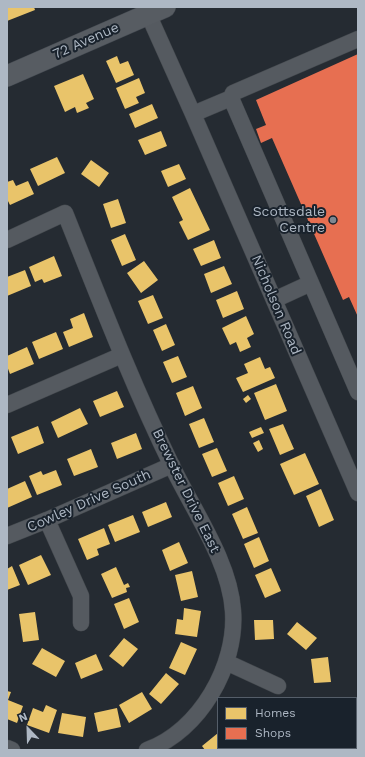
<!DOCTYPE html>
<style>
body{margin:0}
#map{position:relative;width:365px;height:757px;overflow:hidden;background:#252b32;font-family:"Work Sans",sans-serif}
canvas{display:block}
.frame{position:absolute;inset:0;border:8px solid #aeb8c4;pointer-events:none}
.legend{position:absolute;left:217px;top:697px;width:140px;height:52px;box-sizing:border-box;background:#19222c;border:1px solid #555e69;margin:0;padding:5px 7px;list-style:none;font-size:12px;color:#aeb8c4}
.legend li{display:flex;align-items:center;gap:8px;height:20px}
.legend b{width:20px;border:1px solid #555e69}
.north{position:absolute;left:8px;top:709px;width:40px;height:40px;-webkit-text-stroke:3px #19222c;paint-order:stroke;rotate:337deg;font-size:11px;font-weight:700;line-height:16px;text-align:center;color:#aeb8c4}
.north::after{content:'';display:block;margin:auto;width:14px;height:18px;background:#aeb8c4;clip-path:polygon(50% 0,100% 100%,50% 72%,0 100%)}
</style>
<div id="map">
<canvas width="365" height="757"></canvas>
<div class="frame"></div>
<ul class="legend">
<li><b style="height:11px;background:#e9c46a"></b>Homes</li>
<li><b style="height:11px;background:#e76f51"></b>Shops</li>
</ul>
<div class="north">N</div>
</div>
<script>
const c = document.querySelector('canvas').getContext('2d');
c.lineJoin = 'round';
function fillPath(path, color) {
  c.fillStyle = color;
  c.fill(path, 'evenodd');
}
function trace(path, color, width, dash) {
  c.strokeStyle = color;
  c.lineWidth = width;
  c.lineCap = dash ? 'butt' : 'round';
  c.setLineDash(dash || []);
  c.stroke(path);
}
function drawText(font, color, halo, rows, align = 'center') {
  c.font = font + ' "Work Sans",sans-serif';
  c.lineWidth = 4;
  c.setLineDash([]);
  c.textBaseline = 'middle';
  c.strokeStyle = halo;
  c.fillStyle = color;
  for (const [text, x, y, turn = 0] of rows) {
    c.save();
    c.translate(x, y);
    c.rotate((+turn || 0) * Math.PI / 180);
    c.textAlign = isNaN(turn) ? turn : align;
    if (halo) c.strokeText(text, 0, 0);
    c.fillText(text, 0, 0);
    c.restore();
  }
}
fillPath(new Path2D(`
 M7,7h27l1,3 -28,11z
 M117,56l3,8 8,-3 6,14 -18,8 -10,-22z
 M83,74l11,25 -8,4 3,5 -12,5 -2,-6 -10,5 -11,-26z
 M139,78l6,15 -9,4 3,6 -14,6 -9,-21z
 M152,104l6,14 -23,10 -6,-14z
 M161,131l6,15 -22,9 -7,-15z
 M57,157l8,16 -27,13 -8,-17z
 M91,160l18,13 -10,14 -18,-13z
 M179,164l7,15 -18,8 -7,-16z
 M13,180l3,6 12,-5 6,13 -24,11 -3,-6v-17z
 M190,188l20,42 -22,10 -9,-18 4,-2 -11,-23z
 M118,199l8,24 -15,5 -8,-24z
 M125,234l11,26 -14,6 -11,-26z
 M214,240l7,18 -20,8 -8,-17z
 M54,256l8,20 -18,7 -2,-4 -7,3 -6,-15z
 M144,261l14,19 -17,13 -14,-20z
 M224,266l8,18 -21,9 -7,-19z
 M25,270l6,16 -24,10v-19z
 M237,291l7,18 -21,9 -7,-18z
 M153,295l10,23 -15,6 -10,-23z
 M84,313l9,24 -24,10 -6,-15 10,-4 -3,-9z
 M246,316l8,18 -7,4 4,9 -11,5 -4,-10 -6,3 -8,-17z
 M166,324l9,21 -13,6 -9,-21z
 M56,332l7,17 -24,10 -7,-17z
 M27,347l7,17 -24,10 -3,-8v-10z
 M178,356l9,21 -15,6 -9,-21z
 M260,357l5,12 5,-2 5,11 -32,14 -7,-14 12,-5 -4,-9z
 M276,384l11,27 -22,9 -11,-27z
 M193,386l9,22 -17,8 -9,-23z
 M117,391l7,16 -24,10 -7,-16z
 M248,395l3,4 -5,4 -3,-4z
 M80,408l8,16 -30,14 -7,-16z
 M204,418l10,24 -15,6 -10,-24z
 M283,424l11,25 -14,6 -11,-26z
 M38,426l6,17 -26,11 -7,-17z
 M261,427l3,6 -12,5 -3,-6z
 M136,433l6,16 -25,10 -6,-16z
 M259,440l4,9 -5,3 -5,-9z
 M217,448l10,23 -15,6 -10,-23z
 M91,449l7,18 -24,9 -7,-17z
 M305,453l14,31 -25,11 -14,-31z
 M56,470l6,15 -25,10 -8,-19 12,-5 2,4z
 M234,476l10,23 -16,7 -10,-23z
 M25,481l7,16 -25,11v-19z
 M321,489l13,31 -15,7 -13,-31z
 M166,502l6,15 -24,10 -6,-15z
 M247,507l11,26 -15,6 -11,-25z
 M133,515l7,17 -25,10 -7,-17z
 M104,528l6,16 -13,5 2,6 -12,5 -9,-21z
 M259,537l10,24 -15,7 -10,-24z
 M179,542l9,21 -18,8 -8,-21z
 M41,555l10,20 -23,10 -9,-20z
 M12,566l8,19 -13,5v-21z
 M116,567l8,18 4,-2 2,4 -4,1 1,4 -15,6 -11,-24z
 M271,568l10,23 -16,7 -10,-23z
 M192,571l6,26 -17,4 -6,-26z
 M129,598l10,24 -15,7 -10,-25z
 M184,608l17,3 -4,26 -22,-3 2,-15 6,1z
 M35,612l4,28 -16,2 -4,-28z
 M254,620h19l1,19 -19,1z
 M297,622l20,16 -11,12 -19,-16z
 M124,638l14,11 -15,18 -14,-11z
 M181,642l16,7 -12,26 -16,-7z
 M42,648l23,13 -9,16 -24,-13z
 M96,654l7,16 -22,9 -6,-16z
 M328,657l3,25 -17,1 -3,-24z
 M166,673l13,11 -18,20 -12,-10z
 M7,691l4,1 -3,8 15,6 -6,17 -10,-4z
 M142,692l10,17 -23,14 -10,-18z
 M46,705l11,5 -8,23 -22,-8 6,-17 10,4z
 M117,708l4,19 -23,5 -4,-19z
 M62,713l24,4 -3,20 -25,-4z
 M218,733v15h10l-3,2h-20l-3,-4z
 M356,746l2,1v3h-15l1,-2h12z`), '#e9c46a');
fillPath(new Path2D(`
 M358,54v263l-9,-20 -6,3 -71,-162 -11,5 -5,-14 10,-4 -10,-25z`), '#e76f51');
const minor = new Path2D(`
 M145,7l48,107 165,379
 M231,98l127,294
 M193,114l38,-16 2,-5 125,-54
 M7,240l58,-27c34,85 67,171 107,253 21,44 58,96 61,145 4,54 -33,120 -86,139
 M274,300l37,-17
 M7,405l115,-50
 M47,520l34,76v27
 M7,536l40,-16 125,-55
 M226,662l52,24
 M7,748l5,2`);
const major = new Path2D(`
 M7,76l158,-69`);
trace(minor, '#42474c', 17);
trace(major, '#42484f', 22);
trace(minor, '#555a60', 16);
trace(major, '#575c62', 21);
for (const [x, y, r, color] of [
 [333,220,4,"#7e8791"]
]) {
  const dot = new Path2D();
  dot.arc(x, y, r, 0, 2 * Math.PI);
  c.fillStyle = color;
  c.fill(dot);
  trace(dot, '#19222c', 1.5);
}
drawText('14px', '#aeb8c4', '#19222c', [
 ["72 Avenue",86,41,-24],
 ["Nicholson Road",276,305,67],
 ["Brewster Drive East",186,491,64],
 ["Cowley Drive South",89,501,-24]
]);
drawText('14px', '#aeb8c4', '#19222c', [
 ["Scottsdale",325,212],
 ["Centre",325,228]
], 'right');
</script>
